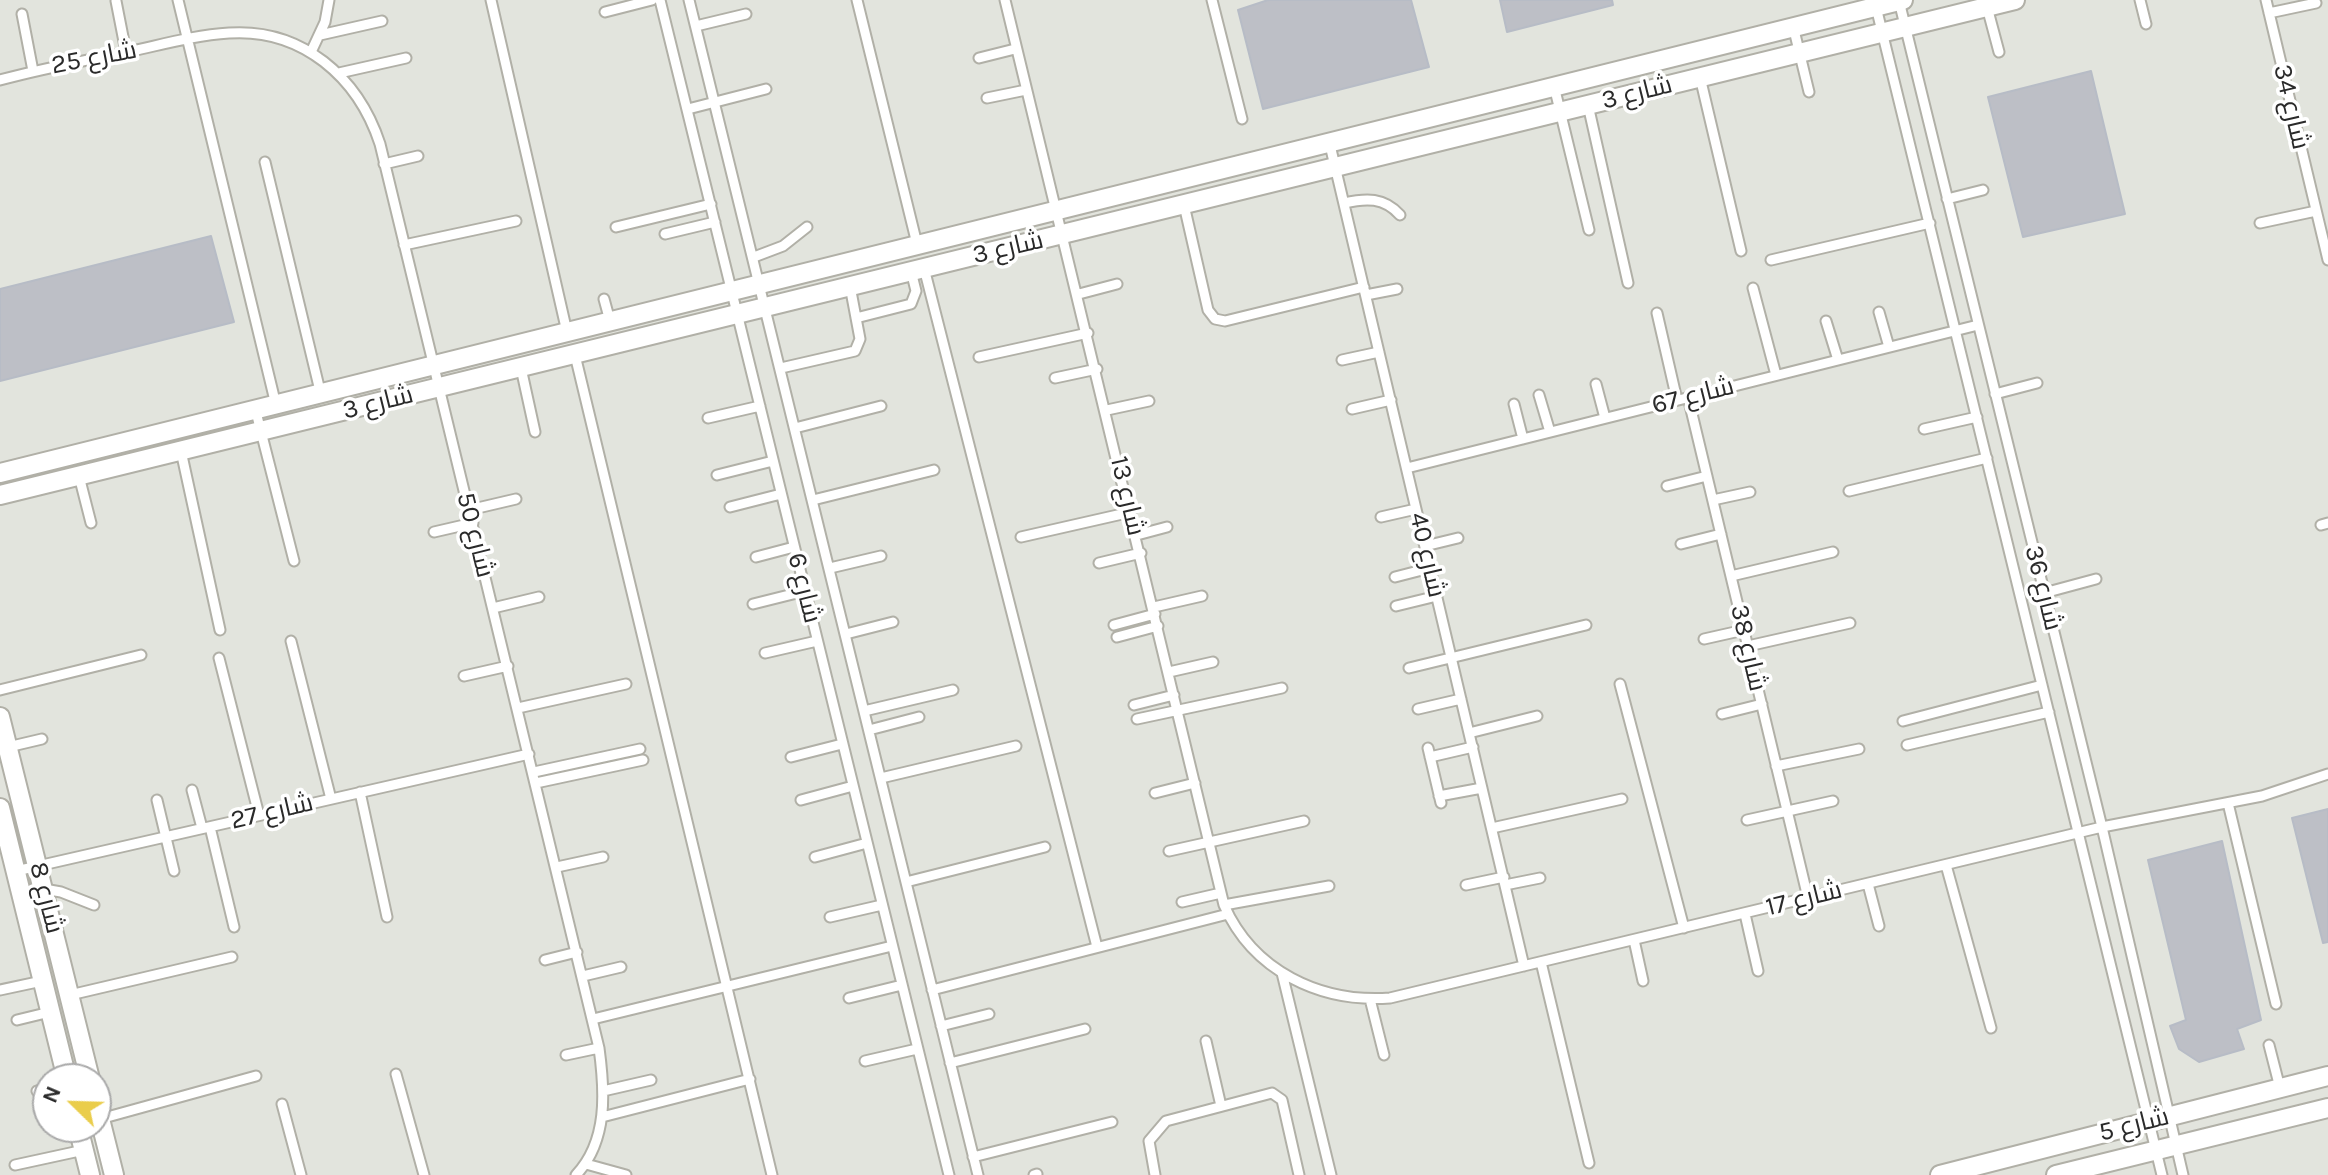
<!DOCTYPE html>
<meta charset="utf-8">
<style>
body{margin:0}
#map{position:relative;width:2328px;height:1175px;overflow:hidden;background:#dde3eb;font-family:Karla,sans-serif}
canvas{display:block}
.north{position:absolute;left:32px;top:1063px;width:80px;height:80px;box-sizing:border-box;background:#fff;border:2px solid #aaa;border-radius:50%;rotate:293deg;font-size:22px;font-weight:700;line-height:32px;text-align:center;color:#2a2a2a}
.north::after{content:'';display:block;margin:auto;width:28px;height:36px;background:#eacd4b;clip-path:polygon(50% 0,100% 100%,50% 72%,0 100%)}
</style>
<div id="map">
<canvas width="2328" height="1175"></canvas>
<div class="north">N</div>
</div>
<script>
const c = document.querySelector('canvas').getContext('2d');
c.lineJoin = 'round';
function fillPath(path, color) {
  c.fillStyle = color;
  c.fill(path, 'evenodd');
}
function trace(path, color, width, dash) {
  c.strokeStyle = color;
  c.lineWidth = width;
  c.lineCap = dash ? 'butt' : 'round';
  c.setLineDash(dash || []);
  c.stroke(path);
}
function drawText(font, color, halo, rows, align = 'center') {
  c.font = font + ' Karla,Cairo,sans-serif';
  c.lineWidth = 7;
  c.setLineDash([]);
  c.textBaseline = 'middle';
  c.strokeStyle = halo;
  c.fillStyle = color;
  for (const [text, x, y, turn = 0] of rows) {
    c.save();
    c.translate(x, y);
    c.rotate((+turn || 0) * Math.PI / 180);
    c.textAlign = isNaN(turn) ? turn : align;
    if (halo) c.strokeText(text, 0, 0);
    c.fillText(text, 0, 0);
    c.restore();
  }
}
fillPath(new Path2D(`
 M0,0h2328v1175h-2328zM48,1079h48v48h-48z`), '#e2e4dd');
const building = new Path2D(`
 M1268,0h143l18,67 -166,42 -25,-99z
 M1500,0h112l1,5 -106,27z
 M2091,71l34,143 -102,23 -35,-140z
 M211,236l23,86 -234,59v-92z
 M2328,809v133l-5,1 -31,-125z
 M2222,841l39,179 -24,9 7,20 -45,13 -20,-13 -9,-23 16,-6 -38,-160z`);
fillPath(building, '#bdbfc6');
trace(building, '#b7bcc6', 2);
const lane = new Path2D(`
 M178,0l98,405
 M491,0l76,332
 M660,0l289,1175
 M689,0l289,1175
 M857,0l60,244
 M1005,0l219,905c29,66 96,98 166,93l712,-171 160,-31 66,-22
 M1212,0l30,119
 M2140,0l6,24
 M2266,0l62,260
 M116,1l10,51
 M1899,1l203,826 81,348
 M1876,7l286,1168
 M1987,7l12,45
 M605,12l47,-12
 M2269,13l47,-10
 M22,14l11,57
 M696,26l50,-12
 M1793,26l16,66
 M320,35l62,-14
 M311,52l14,-30 4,-22
 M979,58l36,-9
 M339,73l67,-15
 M1700,77l41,174
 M0,80c44,-12 88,-20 132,-29 32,-7 64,-16 97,-18 73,-5 129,44 151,111l219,904c6,44 9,93 -23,127
 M1554,86l35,144
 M987,98l39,-8
 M1588,105l40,178
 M688,109l78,-20
 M1330,145l194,821
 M265,162l56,233
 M384,164l34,-8
 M1947,199l36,-9
 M1344,203c22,-5 40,-6 56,12
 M1184,205l24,105 7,9 10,2 139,-34
 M2260,223l56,-12
 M616,227l95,-23
 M665,234l50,-12
 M404,245l112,-24
 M754,257l29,-11 24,-19
 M1771,260l159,-37
 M924,268l173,679
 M1753,288l23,87
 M1079,294l38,-10
 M1366,295l31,-6
 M604,299l6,22
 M1879,312l10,35
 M1657,313l20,87
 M856,318l55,-14 5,-13 -5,-20
 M1826,321l12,39
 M575,355l197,820
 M979,357l109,-24
 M1342,360l37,-8
 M521,368l14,64
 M781,368l74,-17 5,-12 -10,-53
 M1055,378l42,-9
 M1596,384l9,34
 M1995,394l42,-11
 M1539,395l11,37
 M1688,397l120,501
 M1514,404l9,35
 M1352,409l39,-9
 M1107,410l42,-9
 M256,412l38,149
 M708,418l52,-12
 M795,428l86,-22
 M1924,429l53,-12
 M181,451l39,179
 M1407,468l571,-143
 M717,475l56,-14
 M79,476l12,47
 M1667,486l40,-10
 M1849,491l138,-33
 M813,500l121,-30
 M1713,500l37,-8
 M730,507l51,-13
 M469,510l47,-11
 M1381,517l35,-8
 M2321,525l7,-2
 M434,532l39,-9
 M1137,535l30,-8
 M1021,537l110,-25
 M1681,544l40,-10
 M1425,546l33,-8
 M756,557l38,-10
 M1099,563l42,-10
 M830,568l51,-12
 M1731,576l102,-24
 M1395,577l35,-9
 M2044,593l52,-14
 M753,604l52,-13
 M1396,606l41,-10
 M1154,607l48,-11
 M493,608l46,-11
 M1114,625l41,-11
 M846,634l47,-12
 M1117,637l41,-11
 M1704,639l40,-9
 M291,641l40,158
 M1748,646l102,-23
 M765,653l52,-12
 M219,658l40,157
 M1409,668l177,-43
 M1169,672l44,-10
 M464,676l44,-10
 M1620,684l64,244
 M0,690l141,-35
 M1134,705l40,-10
 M518,708l108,-24
 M1418,709l43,-10
 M864,711l89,-21
 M1722,714l40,-10
 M1137,719l145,-31
 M1903,721l139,-36
 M869,730l50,-13
 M1469,733l68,-17
 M1907,745l142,-33
 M8,747l34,-8
 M1428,748l13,55
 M791,757l51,-13
 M1430,757l43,-10
 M1776,766l83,-17
 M534,772l106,-23
 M881,778l135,-32
 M536,783l107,-23
 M192,790l10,38
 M360,792l27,125
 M1155,793l40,-10
 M1439,796l43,-8
 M157,800l17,71
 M801,800l52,-14
 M2228,803l48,201
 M1747,820l86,-19
 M210,827l24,100
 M1492,828l130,-29
 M1169,851l135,-30
 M815,857l52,-14
 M1946,865l45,163
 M557,867l46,-10
 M16,871l513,-117
 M906,882l139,-35
 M1868,884l11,42
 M1466,885l38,-8
 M1505,885l35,-7
 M44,889l17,3 33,13
 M1182,902l39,-9
 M1224,905l105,-19
 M1745,914l13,57
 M830,917l52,-12
 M1634,940l9,41
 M545,960l32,-8
 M1541,962l48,201
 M1282,973l49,202
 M583,976l38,-9
 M0,990l42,-9
 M932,990l296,-76
 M70,995l162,-38
 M849,998l53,-13
 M1370,999l14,56
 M593,1019l299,-73
 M17,1020l33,-8
 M941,1026l48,-12
 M1206,1041l15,65
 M2269,1045l11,43
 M566,1055l33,-7
 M865,1061l52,-12
 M950,1063l135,-34
 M396,1074l28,101
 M37,1091l11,-3
 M603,1091l48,-11
 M282,1104l19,71
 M602,1117l148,-38
 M100,1119l156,-43
 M973,1157l139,-35
 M586,1164l40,11
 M15,1165l69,-15
 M1034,1175l3,-1
 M1155,1175l-6,-34 17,-20 106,-28 10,7 17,75`);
const street = new Path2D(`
 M0,473l1903,-473
 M0,495l2015,-495
 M0,717l90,362
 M0,808l67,271
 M96,1103l18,72
 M78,1127l12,48
 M1940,1175l388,-99
 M2056,1175l272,-67`);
trace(lane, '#b1b0a7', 13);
trace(street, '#b1b0a7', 22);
trace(lane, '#fff', 9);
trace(street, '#fff', 18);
drawText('26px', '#2a2a2a', '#fff', [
 ["شارع 25",94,58,-11],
 ["شارع 3",1637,93,-14],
 ["شارع 34",2291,107,77],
 ["شارع 3",1008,248,-13],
 ["شارع 67",1693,396,-14],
 ["شارع 3",378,403,-14],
 ["شارع 13",1127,496,77],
 ["شارع 50",475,535,76],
 ["شارع 40",1427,555,77],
 ["شارع 6",804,588,76],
 ["شارع 36",2043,588,76],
 ["شارع 38",1748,648,77],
 ["شارع 27",272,812,-13],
 ["شارع 8",46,898,76],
 ["شارع 17",1804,899,-14],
 ["شارع 5",2134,1125,-14]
]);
</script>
